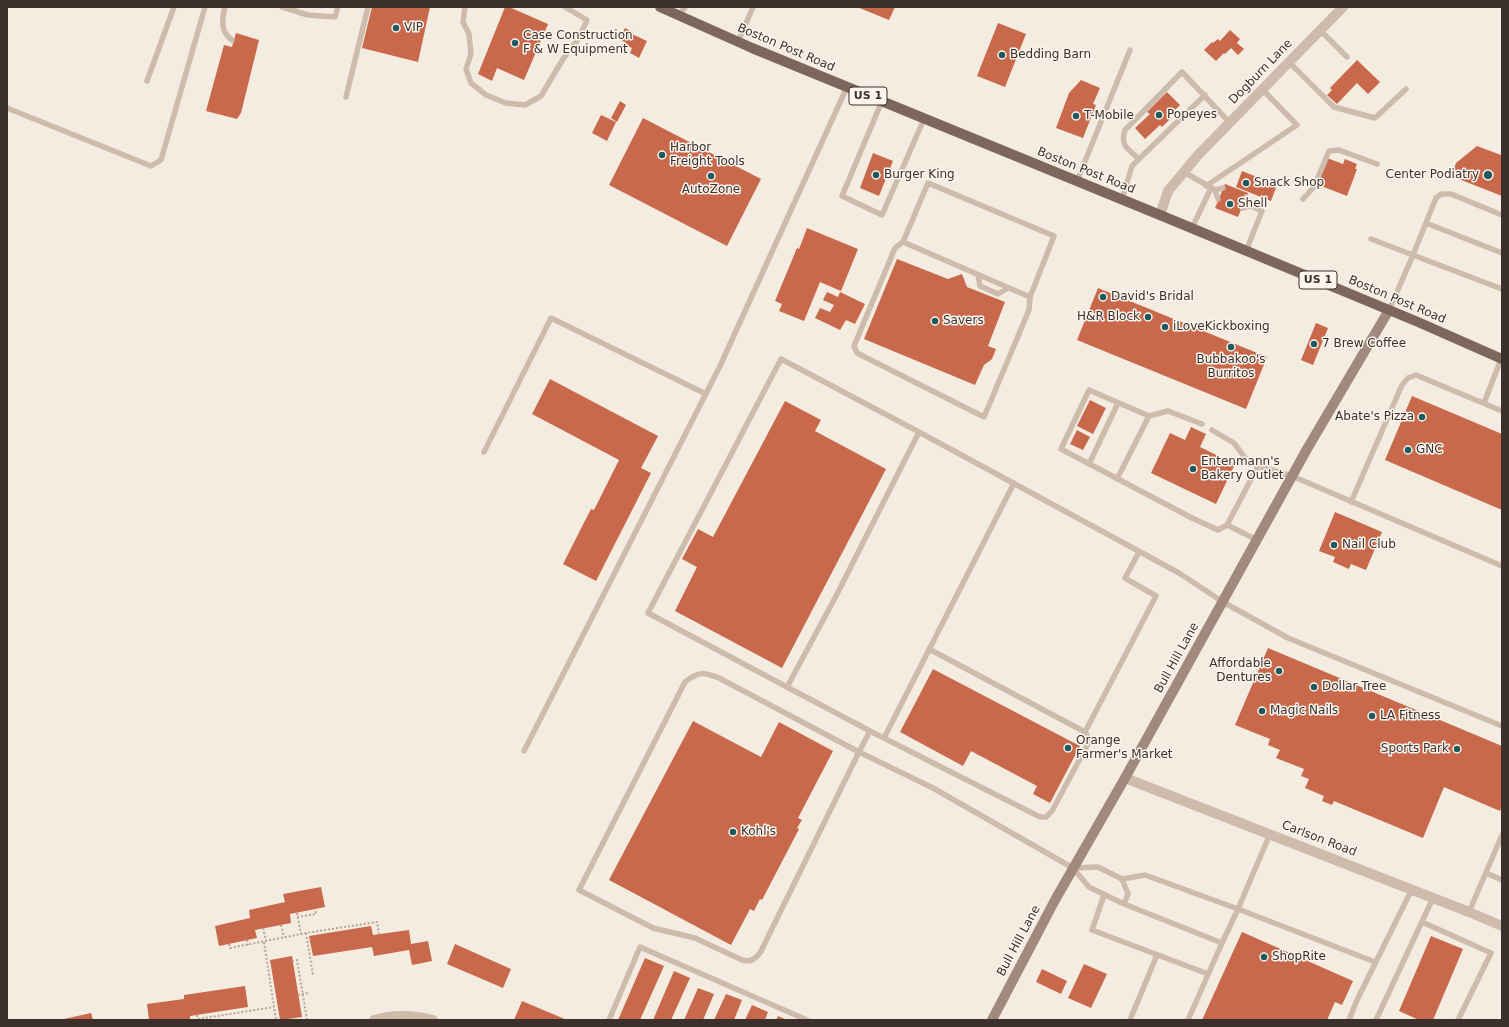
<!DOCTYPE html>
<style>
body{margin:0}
#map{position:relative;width:1509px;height:1027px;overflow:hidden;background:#f4ebe1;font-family:"DejaVu Sans",sans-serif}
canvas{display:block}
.frame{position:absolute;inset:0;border:8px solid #3b302b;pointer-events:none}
</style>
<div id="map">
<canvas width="1509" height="1027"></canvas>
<div class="frame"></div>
</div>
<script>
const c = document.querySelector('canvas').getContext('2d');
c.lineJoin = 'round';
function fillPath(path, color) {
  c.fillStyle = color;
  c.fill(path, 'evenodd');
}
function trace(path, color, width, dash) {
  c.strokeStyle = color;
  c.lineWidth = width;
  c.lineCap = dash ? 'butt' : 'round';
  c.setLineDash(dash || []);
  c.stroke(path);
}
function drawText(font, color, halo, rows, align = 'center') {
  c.font = font + ' "DejaVu Sans",sans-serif';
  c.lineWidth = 3;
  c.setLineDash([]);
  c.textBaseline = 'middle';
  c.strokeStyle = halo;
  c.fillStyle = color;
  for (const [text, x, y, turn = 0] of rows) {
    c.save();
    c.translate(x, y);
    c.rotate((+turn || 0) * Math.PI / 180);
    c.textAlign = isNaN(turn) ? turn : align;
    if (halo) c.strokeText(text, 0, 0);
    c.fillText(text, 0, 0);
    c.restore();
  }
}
fillPath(new Path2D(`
 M372,7h58l-12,55 -56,-14z
 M505,7h4l39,17 -24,56 -27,-12 -5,13 -14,-7z
 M857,7h38l-6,13z
 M998,23l28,11 -21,53 -28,-11z
 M625,28l8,4 -1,2 15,7 -8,17 -9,-5 2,-5 -8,-4 1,-2 -6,-3z
 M1230,30l10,9 -3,4 7,6 -6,6 -7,-7 -6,6 -1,-1 -8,8 -12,-11 8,-8 1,1 5,-4 2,2z
 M236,33l23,7 -18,73 -4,6 -31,-8 18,-66 8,2z
 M1357,60l23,22 -12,12 -11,-11 -20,21 -10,-9 5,-5 -2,-2z
 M1081,80l19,8 -7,16 3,1 -13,33 -27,-10 13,-35z
 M1167,92l13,13 -11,11 2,2 -9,9 -2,-2 -15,14 -10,-11 15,-14 -3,-2z
 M620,101l6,4 -9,17 -6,-4z
 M601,115l15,7 -9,19 -15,-8z
 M643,118l118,61 -34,67 -118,-61z
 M1477,146l24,9 1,-2v43l-51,-20 5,-13z
 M873,153l20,8 -14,35 -19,-8z
 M1327,158l16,6 2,-5 12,5 -2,5h2l-10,27 -31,-12z
 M1242,171l35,14 -6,16 -35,-14z
 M1225,184l23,9 -10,24 -23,-9z
 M807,228l51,21 -17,42 -21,-9 -16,39 -25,-10 3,-7 -7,-3 22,-53 2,1z
 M897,259l51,20 14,-5 5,13 38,15 -17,44 8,3 -4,10 -8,6 -9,20 -111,-46z
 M1098,288l169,69 -21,52 -169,-69z
 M827,292l11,5 2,-5 25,12 -10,20 -9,-4 -6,10 -25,-12 5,-10 10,4 4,-7 -11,-5z
 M1316,323l12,5 -15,37 -12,-5z
 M550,379l108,57 -17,32 10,5 -55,108 -33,-17 28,-55 3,1 25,-50 -87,-46z
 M1412,396l90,38 -1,10 1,1v65l-117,-50z
 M1090,400l16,8 -13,26 -16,-8z
 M785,401l36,19 -6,11 71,38 -104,199 -107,-57 22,-44 -15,-8 16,-30 15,8z
 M1191,427l15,7 -6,13 35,17 -19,40 -65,-31 19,-40 15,7z
 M1077,430l13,7 -7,13 -13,-6z
 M1335,512l47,20 -16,38 -15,-6 -2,5 -16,-7 2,-5 -16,-6z
 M1268,648l234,98v60l-2,5 -56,-24 -21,51 -89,-37 -2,4 -10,-4 2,-5 -19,-8 4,-9 -8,-3 3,-7 -28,-11 4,-8 -12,-5 2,-6 -35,-14z
 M933,669l147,77 -30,57 -17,-9 4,-8 -66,-35 -8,15 -63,-34z
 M693,721l68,36 18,-35 54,29 -35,67 4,2 -5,8 2,1 -37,71 -2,-1 -6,12 -4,-2 -19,36 -122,-65z
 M321,887l4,20 -35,7 1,9 -36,7 2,8 -38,8 -4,-20 35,-8 -1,-8 36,-8 -2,-8z
 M371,926l2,9 36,-5 2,14 17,-3 4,20 -20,4 -3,-15 -35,6 -2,-9 -59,9 -4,-20z
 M1242,932l111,49 -11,24 -7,-3 -8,18h-125z
 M1431,936l32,13 -30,71h-14l-20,-9z
 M455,944l56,25 -8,19 -56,-24z
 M292,956l10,61 -22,3 -10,-60z
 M645,958l19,8 -24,54h-22z
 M1084,964l23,10 -16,34 -23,-10z
 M1042,969l25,12 -6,13 -25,-12z
 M674,971l16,7 -19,42h-18z
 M245,986l3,21 -58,9v3l-9,1h-32l-2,-16 37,-5v-4z
 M698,988l16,6 -11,26h-19z
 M726,994l16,6 -8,20h-20z
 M522,1001l45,19h-53z
 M752,1005l16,7 -3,8h-20z
 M91,1013l2,7h-29v-1z
 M778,1016l9,4h-11z`), '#c8694b');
trace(new Path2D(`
 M297,913l4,21
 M297,917l19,-3 -1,-5
 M281,925l3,12
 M263,928l3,13
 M306,933l7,42
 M247,940l1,5
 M264,942l12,78
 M229,944l1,4 76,-15 71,-11 2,12
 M292,961l5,-1 10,60
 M298,995l10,-2
 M197,1015l1,4 76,-12
 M314,1020h1`), '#b9a596', 2, [2, 2]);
trace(new Path2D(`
 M225,7c-3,12 -5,25 7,33
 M282,7l26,8 27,2 3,-10
 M465,7l-2,15 6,12 2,20 -5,15 5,14 15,12 20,8 19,2 16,-9 22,-37 16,-21 8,-18 -22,-13
 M679,15l6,-8
 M1320,30l27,27
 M738,42l15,-35
 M1289,62l45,45 41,11 31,-29
 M147,81l27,-74
 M346,97l22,-90
 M882,101l-40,95 40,19 42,-96
 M7,108l144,58 10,-6 44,-153
 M1139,159l66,-64
 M1184,172l31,18 3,9
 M1077,181l53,-131
 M1206,186l91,-61 -34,-35
 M1215,190l8,-2
 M1122,199l10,-33 7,-7c-11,-10 -19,-13 -14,-29l57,-58 48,51
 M1303,199l11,-12 15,-36 10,-1 38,14
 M1242,208l9,-2
 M1426,223l76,30
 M1192,228l19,-40
 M1371,239l131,50
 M903,242l-8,6 -41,98 3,7 127,64 45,-107 1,-13 24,-61 -126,-53 -25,59 127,55
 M1246,251l16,-40 -11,-5 -5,-9
 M978,275l2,11 18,8 10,-6
 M1389,310l24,-55 23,-57 5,-4h10l51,21
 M1484,403l17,-44
 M1202,424l-34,-13 -19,5 -60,-26 -28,59 131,69 26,12 9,-5
 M1212,430l22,13 11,15 13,8
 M484,452l67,-134 155,76
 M1089,464l29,-61
 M1117,479l32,-63
 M1351,502l51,-117 6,-7 8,-3 86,36
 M1257,540l-30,-15 31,-59 34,10 210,90
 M1139,552l-14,26 31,18 -71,136 5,8 -38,71 -6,6h-6l-170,-86 -83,-44 48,-89 84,-166 260,141 44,29 65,36 214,88
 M929,649l156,83
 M787,687l-139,-74 133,-254 138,73
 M870,731l-11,21 -99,201c-6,7 -9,9 -18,7l-47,-22 -42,-10 -74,-38 106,-208c14,-11 18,-10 34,-4l140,74 74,36 140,80 16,19 35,17 98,39 16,-34 32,-75
 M884,738l130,-255
 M524,751l196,-385 127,-279
 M1073,868l25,-1 24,12 23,-4 93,34 137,53
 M1486,873l16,7
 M1122,879l6,15 -4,10
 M1104,895l-12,35 116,44
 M1469,912l33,-77
 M1422,922l69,31 -33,67
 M609,1020l31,-73 167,73
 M1130,1020l27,-65
 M1188,1020l34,-77
 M1349,1020l8,-20 55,-111
 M1376,1020l57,-122`), '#cdbbac', 5.5);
trace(new Path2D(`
 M1160,215l8,-24 30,-36 145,-148
 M1125,778l344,134 33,14
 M374,1020c20,-6 39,-5 59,0`), '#cdbbac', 10);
trace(new Path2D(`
 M992,1020l63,-120 70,-122 182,-329 82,-139`), '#a18a7d', 10);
trace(new Path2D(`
 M660,7l92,41 408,167 258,107 84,37`), '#7d675c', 10);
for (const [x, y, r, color] of [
 [396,28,4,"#1f5a5e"],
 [515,43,4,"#1f5a5e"],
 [1002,55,4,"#1f5a5e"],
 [1159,115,4,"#1f5a5e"],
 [1076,116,4,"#1f5a5e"],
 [662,155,4,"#1f5a5e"],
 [876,175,4,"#1f5a5e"],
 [1488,175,5,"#1f5a5e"],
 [711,176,4,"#1f5a5e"],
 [1246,183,4,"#1f5a5e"],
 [1230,204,4,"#1f5a5e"],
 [1103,297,4,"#1f5a5e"],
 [1148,317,4,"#1f5a5e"],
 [935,321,4,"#1f5a5e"],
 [1165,327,4,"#1f5a5e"],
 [1314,344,4,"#1f5a5e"],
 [1231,347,4,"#1f5a5e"],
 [1422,417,4,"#1f5a5e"],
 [1408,450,4,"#1f5a5e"],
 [1193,469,4,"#1f5a5e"],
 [1334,545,4,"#1f5a5e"],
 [1279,671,4,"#1f5a5e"],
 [1314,687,4,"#1f5a5e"],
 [1262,711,4,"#1f5a5e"],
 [1372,716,4,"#1f5a5e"],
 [1068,748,4,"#1f5a5e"],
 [1457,749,4,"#1f5a5e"],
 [733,832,4,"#1f5a5e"],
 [1264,957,4,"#1f5a5e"]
]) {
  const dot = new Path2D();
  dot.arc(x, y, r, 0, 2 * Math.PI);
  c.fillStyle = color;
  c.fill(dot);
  trace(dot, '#fbf5ee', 1.5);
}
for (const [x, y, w] of [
 [868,96,38],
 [1318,280,38]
]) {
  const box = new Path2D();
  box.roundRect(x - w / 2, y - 9, w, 18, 3);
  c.fillStyle = '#fbf5ee';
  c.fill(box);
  trace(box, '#3b302b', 1);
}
drawText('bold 11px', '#3b302b', null, [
 ["US 1",868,96],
 ["US 1",1318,280]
]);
drawText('12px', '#3b302b', '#fbf5ee', [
 ["VIP",404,28],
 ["Case Construction",523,36],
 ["F & W Equipment",523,50],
 ["Bedding Barn",1010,55],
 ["Popeyes",1167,115],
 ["T-Mobile",1084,116],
 ["Harbor",670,148],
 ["Freight Tools",670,162],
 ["Burger King",884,175],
 ["Center Podiatry",1479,175,"right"],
 ["Snack Shop",1254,183],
 ["AutoZone",711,190,"center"],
 ["Shell",1238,204],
 ["David's Bridal",1111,297],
 ["H&R Block",1140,317,"right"],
 ["Savers",943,321],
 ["iLoveKickboxing",1173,327],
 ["7 Brew Coffee",1322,344],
 ["Bubbakoo's",1231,360,"center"],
 ["Burritos",1231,374,"center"],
 ["Abate's Pizza",1414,417,"right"],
 ["GNC",1416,450],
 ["Entenmann's",1201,462],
 ["Bakery Outlet",1201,476],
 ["Nail Club",1342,545],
 ["Affordable",1271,664,"right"],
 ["Dentures",1271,678,"right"],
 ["Dollar Tree",1322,687],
 ["Magic Nails",1270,711],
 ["LA Fitness",1380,716],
 ["Orange",1076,741],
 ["Farmer's Market",1076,755],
 ["Sports Park",1449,749,"right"],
 ["Kohl's",741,832],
 ["ShopRite",1272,957]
], 'left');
drawText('12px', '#3b302b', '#fbf5ee', [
 ["Boston Post Road",786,48,23],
 ["Dogburn Lane",1261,72,-46],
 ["Boston Post Road",1086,171,22],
 ["Boston Post Road",1397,300,23],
 ["Bull Hill Lane",1177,658,-61],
 ["Carlson Road",1319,839,21],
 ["Bull Hill Lane",1019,941,-62]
]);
</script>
